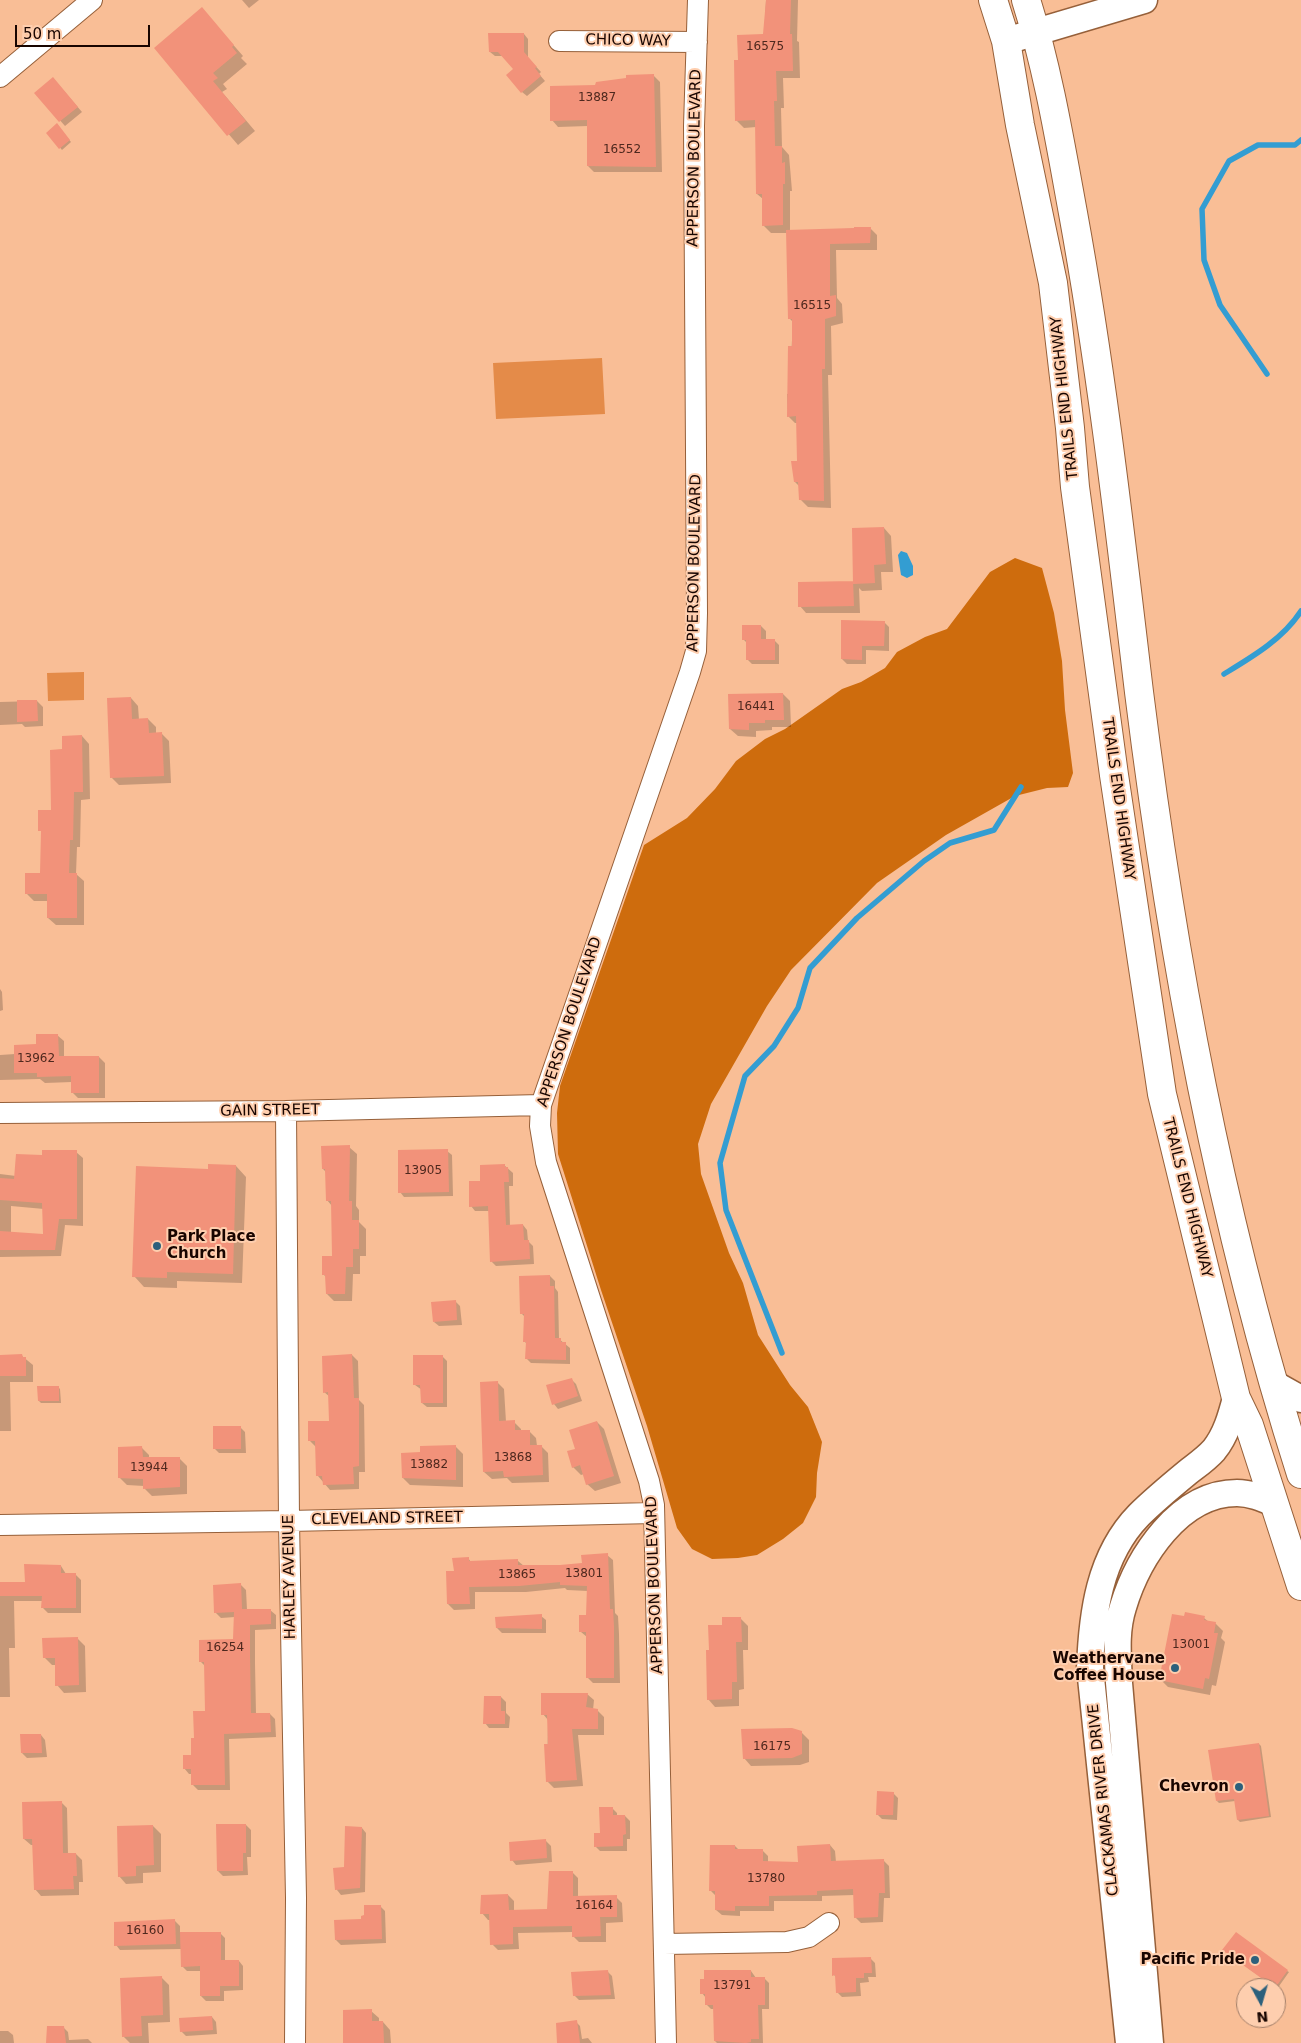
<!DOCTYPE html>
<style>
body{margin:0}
#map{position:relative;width:1301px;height:2043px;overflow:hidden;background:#f9be96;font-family:"DejaVu Sans",sans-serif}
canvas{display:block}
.north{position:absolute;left:1236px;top:1978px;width:50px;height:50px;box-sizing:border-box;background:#feceae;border:1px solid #a27e68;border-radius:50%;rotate:174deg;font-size:14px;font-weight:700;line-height:20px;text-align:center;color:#180500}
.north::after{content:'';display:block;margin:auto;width:18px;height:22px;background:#2c607c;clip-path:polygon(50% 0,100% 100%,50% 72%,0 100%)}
.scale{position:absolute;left:15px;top:25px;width:135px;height:22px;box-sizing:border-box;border:2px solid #180500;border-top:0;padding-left:6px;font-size:15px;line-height:18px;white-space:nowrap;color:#180500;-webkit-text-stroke:4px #feceae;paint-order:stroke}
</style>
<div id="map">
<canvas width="1301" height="2043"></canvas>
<div class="north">N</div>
<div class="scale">50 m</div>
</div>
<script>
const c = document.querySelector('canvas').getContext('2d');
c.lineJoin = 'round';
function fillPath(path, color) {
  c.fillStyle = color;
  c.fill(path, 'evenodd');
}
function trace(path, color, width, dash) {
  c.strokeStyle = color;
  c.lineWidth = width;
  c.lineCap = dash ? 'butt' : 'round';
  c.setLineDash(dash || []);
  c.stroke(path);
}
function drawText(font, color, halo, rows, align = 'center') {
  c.font = font + ' "DejaVu Sans",sans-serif';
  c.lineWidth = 4;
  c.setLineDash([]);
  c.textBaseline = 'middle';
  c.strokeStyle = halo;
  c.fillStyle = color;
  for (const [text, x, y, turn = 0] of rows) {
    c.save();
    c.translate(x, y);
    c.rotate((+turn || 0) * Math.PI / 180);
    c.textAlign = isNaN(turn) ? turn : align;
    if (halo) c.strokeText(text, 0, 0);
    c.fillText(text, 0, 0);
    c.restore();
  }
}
fillPath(new Path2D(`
 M602,358l3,56 -109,5 -3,-56z
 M84,672v28l-36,1 -1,-28z`), '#e48b49');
fillPath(new Path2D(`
 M1015,558l27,10 12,45 8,48 3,49 8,63 -5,14 -21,1 -32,8 -69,39 -69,48 -86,87 -24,36 -56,98 -13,40 3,30 28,79 14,30 15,52 32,50 18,22 14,35 -5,31 -1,24 -13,26 -20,16 -26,16 -19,3 -26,1 -20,-10 -15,-21 -30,-102 -46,-136 -43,-136 -1,-41 3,-27 84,-241 43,-27 28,-29 21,-28 29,-22 20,-10 57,-40 19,-7 24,-14 12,-16 28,-15 22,-8 43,-57z`), '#ce6c0d');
fillPath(new Path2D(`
 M901,551l6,2 6,13v9l-6,3 -6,-3 -3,-20z`), '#339dd2');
fillPath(new Path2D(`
 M242,0h17l-10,8z
 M766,0h32l-1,41 2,1 1,36h-17l1,30h-3l1,39 7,8 3,36h-2v40l80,-3 7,7v15h-41l1,48 5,6 1,19 -12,3 1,49h-4l3,133 -23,-1 -7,-7 -2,-14 -4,-4 3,-19 -1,-40h-2l-7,-7 -1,-22h2l4,-72 -4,-4 -2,-85h-16l-8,-8v-26l-6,-5 -1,-67 -12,1 -8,-8 3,-59 25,-26z
 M202,9l41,47 -2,2 6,6 -24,20 4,5 -5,3 33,39 -17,14 -83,-97z
 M524,34l4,5v19l13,14 -2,2 6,7 -18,15 -5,-4 -7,-23 -11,-13h-9l-5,-4z
 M653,75l7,7 2,90h-68l-6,-6v-40l-30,1 -6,-7 45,-34z
 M58,84l24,28 -17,14 -29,-33z
 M57,125l14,17 -9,8 -14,-17z
 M884,528l7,8 2,36h-12l1,18 -20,1 -3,-3 1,25h-54l-6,-7 52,-24 2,2z
 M884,622l5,5v24l-23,-1v14h-19l-5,-5z
 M761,626l5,5v9h8l5,5v19h-27l-5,-5v-16l-4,-4z
 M783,694l7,7 1,26h-19v3l-16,1v6l-18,-1 -8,-7z
 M131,698l7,8 1,14 9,-1 8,8v7h6l7,7 2,42 -52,2 -7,-7z
 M37,701l6,6v19l-18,1 -3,-3 -22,1v-23z
 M82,736l7,8 1,55 -9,1 -1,47h-3l-1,27 8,7v44h-28l-8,-7v-17h-14l-7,-7 14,-20 2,-41 -3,-3 12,-19 12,-60z
 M0,989l2,3 1,18 -3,1z
 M57,1035l7,6v16h35l6,6v35h-27l-6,-6v-10l-27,1 -5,-4 -40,1v-25l15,-1z
 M349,1147l8,7 -1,52 3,4v12l7,7v27h-6v18h-7l-1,27h-18l-7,-7v-16l-4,-4 10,-17 -1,-51 -5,-6 -1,-28 -3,-3z
 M447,1151l5,4 1,41 -49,1 -4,-5z
 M76,1152l7,6v68l-18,-1 -4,31 -61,1v-83l16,2 27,-19zM11,1206l33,3v26l-33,-2z
 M504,1165l9,8v13h-4l1,40 13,-1 4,5 1,11 5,5 1,18 -38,2 -5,-5 -2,-50h-14l-4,-5 10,-24z
 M236,1166l10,11 -4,106 -65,-2v7l-33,-1 -10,-11 75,-106z
 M550,1276l5,5v7l3,4 1,47 11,9v16l-39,-1 -5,-5 1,-14 -3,-3 1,-24 -4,-4z
 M455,1301l5,5 2,19 -23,1 -5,-4z
 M352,1355l6,6 1,39 5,5 1,67h-6v17l-29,1 -12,-14 -2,-29 -6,-6 21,-19 -1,-25 -6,-5z
 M0,1356h22l11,9v17h-23l1,49h-11z
 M442,1356l5,5v46h-20l-5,-4v-13l-7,-5z
 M571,1379l5,5 6,17 -24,8 -4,-5z
 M497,1382l7,7 2,33h8l7,7v3l8,-1 7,7 1,8h4l7,7 1,29 -37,1 -5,-5 -15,1 -8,-7z
 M58,1387l2,2 1,14h-20l-2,-2z
 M597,1422l7,7 17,54 -26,8 -8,-7 -3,-10 -3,1 -8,-8 3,-18z
 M240,1427l5,5 1,21h-27l-4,-4z
 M455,1446l8,8v33l-53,-2 -7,-7z
 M142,1448l7,7v4l30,-1 8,8v28l-35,2 -7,-7 -1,-3 -17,-1 -7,-7z
 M607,1555l6,5 2,53 3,3 1,18 1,49h-27l-6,-6v-40l-6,-5 6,-16 1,-25 -21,-1 -2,-2 -39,4h-51v17l-21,1 -6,-6 7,-32 13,-14 3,4 47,-1 6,5h36l23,-2z
 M61,1566l5,8h9l6,6v33h-33l-5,-5v-7h-29l1,47h-6l1,49h-10v-114h26z
 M240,1584l6,6 1,20h23l6,5v14l-21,1v33l1,51h14l5,5 1,18 -47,2 1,51h-32l-5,-5v-11h-4l-5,-6 9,-12 2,-16 11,-28v-45l-5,-5 33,-22 1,-23 -14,1 -6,-6z
 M541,1616l5,4v13h-44l-5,-5z
 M740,1618l8,8v24h-5l1,39 -5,1v16l-24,1 -7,-8 2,-48 13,-25z
 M1204,1618l5,4 6,1 8,8 -2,7 4,4 -9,44 -4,-1 -2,10 -42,-8 -7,-7z
 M77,1638l8,8 1,46 -22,1 -7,-8 -1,-20h-4l-8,-8z
 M587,1694l7,6 -1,10h4l7,7v18h-26l5,51 -29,2 -7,-7 1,-61 -5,-6z
 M501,1697l5,5v11l4,4 -1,11h-20l-4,-5z
 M801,1732l8,8v22l-9,3 -49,1 -7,-8z
 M41,1735l4,5 2,17 -20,1 -5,-5z
 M1259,1744l2,2 10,71 -31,5 -2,-2 -3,-19 -16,2 -2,-2z
 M893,1793l5,5 -1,22 -15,-1 -5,-5z
 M61,1802l6,6 1,46h8l6,6 1,22h-4v13l-38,1 -6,-7 -1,-44h-3l-7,-6z
 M612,1808l5,5v3h8l5,5v18h-3v12h-27l-4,-4z
 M246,1825l5,5v27h-4l1,18 -25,1 -5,-5z
 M153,1826l8,8v38l-18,1v10l-17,1 -7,-8z
 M362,1828l4,5 -1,59 -24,3 -4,-5z
 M546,1841l5,5 1,16 -36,3 -4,-5z
 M830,1845l5,6 1,11 48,-1 5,5 1,32h-6l-1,24 -22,1 -6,-6 -1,-22 -32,1v5h-48v10h-34v5l-18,-1 -6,-5v-14l-5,-5 24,-45 4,4h23l6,6v7h31z
 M572,1872l6,6v19h38l6,6 1,19 -17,1v19h-27l-6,-6v-4l-55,1 1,16 -21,1 -6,-6 -1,-24h-3l-6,-7 26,-18 6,6v10l35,-1z
 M380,1906l5,5 1,32 -45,2 -5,-5z
 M175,1921l5,5v7h40l5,5v23h14l4,5v24l-19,1v10h-18l-5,-5v-25h-14l-5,-5v-17l-62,1 -4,-5z
 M1226,1952l61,19 2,1 -12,17z
 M870,1958l5,5 1,14h-8l1,5 -9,1 1,13 -19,1 -5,-5v-14l-3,-3z
 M607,1971l5,5 3,23 -36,1 -5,-5z
 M751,1971l5,7h8l5,5v26h-7l1,34h-46l-2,-2 -1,-32h-3l-4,-4 -1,-7 -4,-5z
 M162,1978l7,7 1,37 -22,1 1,20h-19l-7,-7z
 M371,2011l8,7v4h4l7,8 1,13h-46z
 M212,2017l4,5 1,12 -31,2 -5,-5z
 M576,2022l4,4 2,13 6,-1 4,5h-34z
 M63,2027l5,5 1,8 19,-1 4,4h-44z
 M0,2031h8l5,4 1,8h-14z`), '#0003');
trace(new Path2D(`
 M1267,374l-47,-69 -16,-45 -2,-51 27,-48 29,-16h37l6,-5
 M1224,674c28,-17 59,-35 77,-63
 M782,1353l-56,-143 -6,-47 25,-87 29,-30 24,-38 12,-40 47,-50 67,-57 26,-18 44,-13 27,-43`), '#339dd2', 5.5);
fillPath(new Path2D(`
 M766,0h25l-1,34h2l1,37h-17l1,30h-3l1,45h7v17l3,-1v22h-2v41l-21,1v-32h-6l-1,-74 -20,1 -1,-61h4l-1,-25 26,-1z
 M202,7l32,38 -2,2 5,6 -24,20 5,5 -5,3 33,40 -19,15 -73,-88z
 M488,33h36v19l13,15 -2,1 6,8 -20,17 -15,-18 7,-6 -15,-17h-9z
 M654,74l2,93 -69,-1v-46l-37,1v-35l45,-1 1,-3 30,-4v-3z
 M53,77l25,30 -19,15 -25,-29z
 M57,123l13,17 -11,9 -13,-16z
 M854,227h17l-1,16 -40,1v52l6,-1v21l-11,3v50h-3l2,132 -25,-1 -1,-18h-4l-3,-21h6l-1,-45 -9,1 1,-71h4v-27h-4l-2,-89 68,-2z
 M884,527l2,37 -12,1 1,18 -22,1 -1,-56z
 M853,581l1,25 -56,1v-25z
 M841,620l44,1 -1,25h-22v14l-21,-1z
 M742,625h19v14h14v21h-29v-20h-4z
 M783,693l1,27h-19v3h-16v7l-20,-1 -1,-35z
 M131,697l1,22 16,-1 1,15 13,-1 2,44 -54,2 -3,-80z
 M17,700h20l1,21 -21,1z
 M82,735l1,57h-9l-1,48h-3l-1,33h8v45h-30v-24h-22v-21h15l1,-42h-3v-21h13l-1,-60 12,-1v-13z
 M36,1034h22l1,22h40v37h-28v-17l-34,1v-4h-23v-28l22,-1z
 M350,1145l-1,56h3v19h7v29h-6v18h-7l-1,27h-19l-1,-19h-3v-19h10l-1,-55h-5l-1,-32h-3l-1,-23z
 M448,1149l1,43 -51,1v-43z
 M42,1150h35v69h-18l-4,31h-55v-19l43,3 -1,-31 -42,-3v-22l14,1 2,-25 26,1z
 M208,1164l28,1 -3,109 -66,-2v6l-35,-1 4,-111 72,3z
 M505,1164v3h3l1,15h-5l2,43 17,-1 1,16h5l1,19 -40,3 -2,-56 -19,1v-26h11v-16z
 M550,1275v11h4l1,52h6v4h5v18l-41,-1 1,-17h-3l1,-28h-4l-1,-38z
 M456,1300l1,20 -24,2 -2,-20z
 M22,1354l1,3h3v19h-26v-21z
 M352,1354l2,44h5v68l-6,1 1,17 -31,1 -1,-9h-6l-1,-35h-7v-20h21l-1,-29 -5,1 -1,-37z
 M413,1355h30v48h-22l-1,-18h-7z
 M572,1378l6,18 -26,9 -6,-20z
 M498,1381l1,40 16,-1v10h15v15h12l1,30 -39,2 -1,-6 -20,1 -3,-90z
 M37,1386h22v15h-21z
 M597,1421l17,55 -28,9 -6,-20 -8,3 -5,-17 8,-2 -6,-19z
 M213,1426h28v23h-28z
 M456,1445v35l-54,-2 -1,-25 19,-1v-6z
 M142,1446l1,11h37v30l-37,2v-10l-25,-1v-31z
 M608,1553l2,56h3l1,18v51h-28v-46h-7v-17h7l1,-29 -27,-1v-3l-41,4 -50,1 1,17h-23l-1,-33h8l-2,-13 17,-1v4l49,-2v6h42l22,-2 -1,-8z
 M24,1564l37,1v8h15v35h-35l1,-12h-42v-14h25z
 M241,1583l1,26h29v15l-21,1v32l1,56h19l1,19 -47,2 1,51h-34v-16h-8v-14h8v-17h3l-1,-27h12l-1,-49h-5v-22l34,-1 1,-27 -20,1 -1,-28z
 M1185,1612l20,4 -1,4 12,2 -2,11h4l-9,46 -4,-1 -2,11 -44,-9 13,-66 12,2z
 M542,1614v15l-46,-1 -1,-11z
 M722,1617h19l1,25h-6l1,40h-5v17l-25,1 -1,-50h3l-1,-25h14z
 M78,1637l1,48 -24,1v-28h-12l-1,-20z
 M541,1693h47l-2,14 12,2v20h-26l5,51 -31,2 -2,-38h4l-1,-29h-6z
 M484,1696h17v15h4v13h-22z
 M792,1728l10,3v23l-10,4 -49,1 -2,-30z
 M20,1734h21l1,19h-21z
 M1259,1743l10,73 -32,4 -3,-21 -18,2 -8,-51z
 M877,1791l17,1 -1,23h-17z
 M62,1801l1,52h13l1,23h-4l1,13 -40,1 -2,-51h-9l-1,-37z
 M599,1807h14v8h12l1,19 -3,1v11l-29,1v-14h6z
 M216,1824h30v29h-3v18h-26z
 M153,1825l1,40 -18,1v10l-18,1 -1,-51z
 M345,1826l17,1 -2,61 -25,2 -2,-22 11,-1z
 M546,1839l1,19 -37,3 -1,-19z
 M830,1844l1,17 53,-2 1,34h-6l-1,24 -24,1 -1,-29 -36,2v4l-48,1v10h-34v5l-20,-1v-19h-6l1,-46h25v4h28v12l35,1 -1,-16z
 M549,1871h24v25l44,-1v22h-17l1,19 -29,1v-11l-59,1v17l-23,1 -1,-31h-9l1,-19 27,-1 1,16 38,-1z
 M364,1905h17l1,34 -47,1 -1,-20 27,-1v-3l3,-1z
 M175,1919l1,25 -62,2v-24z
 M180,1932h41v28h18v26h-19v10h-20v-30l-19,1z
 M1236,1932l52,38 -13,18 -53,-38z
 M871,1957l1,16h-8v5h-8v14l-20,1 -1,-18 -3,1v-18z
 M608,1970l3,25 -38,1 -2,-24z
 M704,1970h47v7h14v28h-7l1,34h-8v3l-5,1 -32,-2 -1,-36h-8v-11h-5v-15h4z
 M162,1976l1,39 -22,1 1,20 -20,1 -2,-59z
 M372,2009v12h11l1,22h-41v-33z
 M212,2016l1,14 -33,2 -1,-14z
 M577,2020l3,23h-23l-1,-20z
 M47,2026h17l2,17h-20z`), '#f2927a');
const minor = new Path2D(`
 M559,41l138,1
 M0,77l92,-77
 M286,1111l3,410 7,377 -1,145
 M0,1113l286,-2 255,-6
 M0,1525l289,-4 365,-8
 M664,1944l123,-2 22,-5 20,-14
 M666,2043l-12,-538 -5,-24 -103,-319 -6,-36 1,-21 149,-433 6,-21 1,-38 -3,-487 4,-126`);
const major = new Path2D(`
 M1006,41l138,-41
 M1274,1384l27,15
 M1129,2043l-39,-375c2,-54 9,-112 49,-153 15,-15 32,-29 49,-43 9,-7 18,-13 26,-22 12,-15 17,-33 22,-52
 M1150,2043l-31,-360c-1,-26 -4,-51 4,-76 15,-50 56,-114 114,-114 13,0 25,5 37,10`);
const highway = new Path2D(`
 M993,0l13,41 14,84 33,158 17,145 5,59 39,288 48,319 74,304 13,27 52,161
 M1026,0c22,69 34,142 47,213 29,159 47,319 66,479 33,264 81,528 162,782`);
trace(minor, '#96603a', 22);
trace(major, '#96603a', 29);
trace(highway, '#96603a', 30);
trace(minor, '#fff', 20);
trace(major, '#fff', 26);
trace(highway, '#fff', 28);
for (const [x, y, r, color] of [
 [157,1246,5,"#2c607c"],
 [1175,1668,5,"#2c607c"],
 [1239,1787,5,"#2c607c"],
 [1255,1960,5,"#2c607c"]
]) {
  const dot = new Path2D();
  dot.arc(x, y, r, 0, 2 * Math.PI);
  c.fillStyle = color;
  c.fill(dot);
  trace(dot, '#feceae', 2);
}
drawText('12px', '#4e281e', null, [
 ["16575",765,47],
 ["13887",597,98],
 ["16552",622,150],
 ["16515",812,306],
 ["16441",756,707],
 ["13962",36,1059],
 ["13905",423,1171],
 ["13868",513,1458],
 ["13882",429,1465],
 ["13944",149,1468],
 ["13801",584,1574],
 ["13865",517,1575],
 ["13001",1191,1645],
 ["16254",225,1648],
 ["16175",772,1747],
 ["13780",766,1879],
 ["16164",594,1906],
 ["16160",145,1931],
 ["13791",732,1986]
]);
drawText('15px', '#180500', '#feceae', [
 ["CHICO WAY",628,41,1],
 ["APPERSON BOULEVARD",695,158,-89],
 ["TRAILS END HIGHWAY",1065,398,-96],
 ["APPERSON BOULEVARD",695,563,-89],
 ["TRAILS END HIGHWAY",1118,799,82],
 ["APPERSON BOULEVARD",570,1022,-72],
 ["GAIN STREET",270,1111,-1],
 ["TRAILS END HIGHWAY",1187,1198,76],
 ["CLEVELAND STREET",387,1519,-1],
 ["HARLEY AVENUE",290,1577,-91],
 ["APPERSON BOULEVARD",655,1585,-92],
 ["CLACKAMAS RIVER DRIVE",1104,1800,-96]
]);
drawText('bold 15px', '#180500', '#feceae', [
 ["Park Place",167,1237,"left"],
 ["Church",167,1254,"left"],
 ["Weathervane",1165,1659],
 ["Coffee House",1165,1676],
 ["Chevron",1229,1787],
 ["Pacific Pride",1245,1960]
], 'right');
</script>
